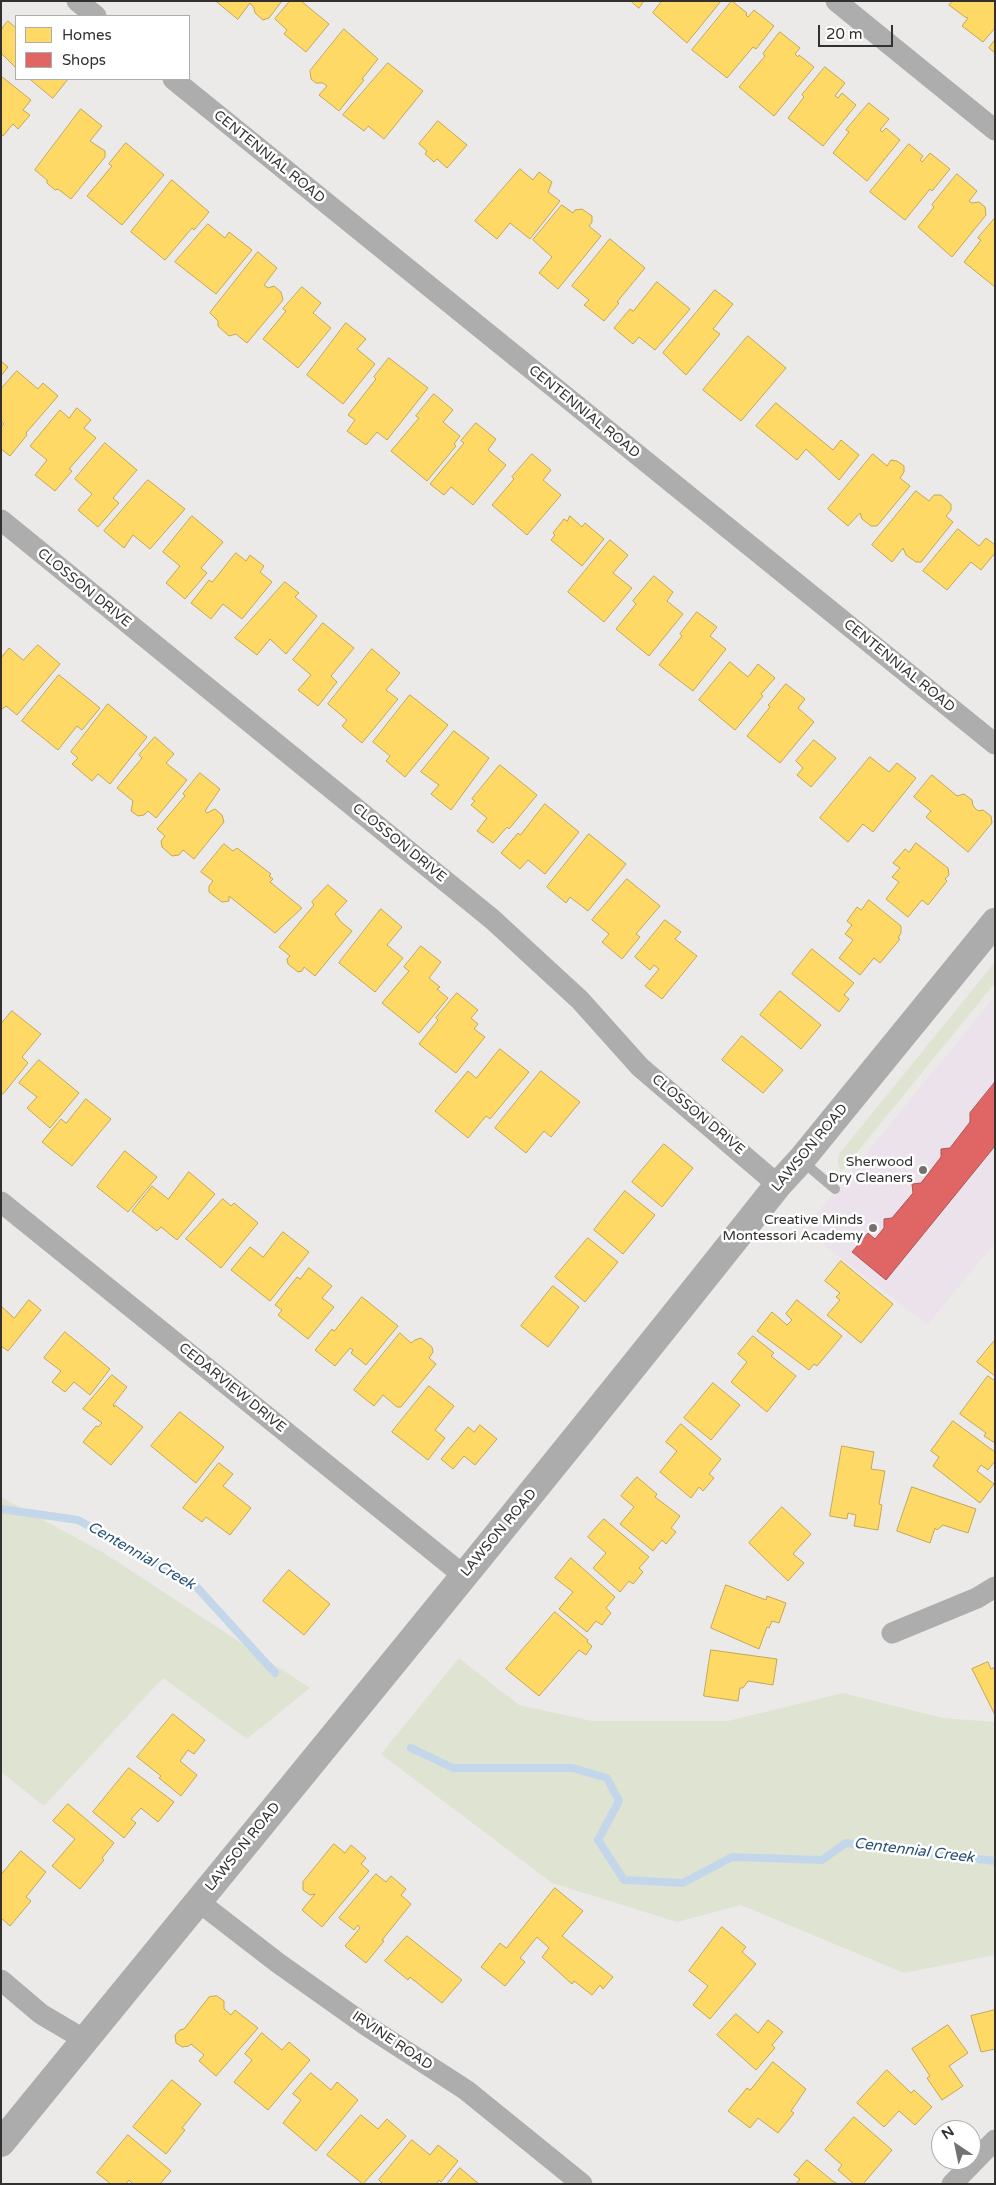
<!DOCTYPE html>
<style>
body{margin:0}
#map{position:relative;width:996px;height:2185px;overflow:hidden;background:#eceae8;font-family:"Varela Round",sans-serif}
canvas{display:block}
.frame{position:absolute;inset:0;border:2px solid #323130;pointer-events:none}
.legend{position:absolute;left:15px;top:15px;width:175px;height:65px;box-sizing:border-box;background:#fff;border:1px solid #adadac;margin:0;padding:6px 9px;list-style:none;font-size:15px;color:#323130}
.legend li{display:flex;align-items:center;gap:10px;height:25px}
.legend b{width:25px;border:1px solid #adadac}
.north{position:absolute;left:931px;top:2120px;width:50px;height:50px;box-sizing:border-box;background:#fff;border:1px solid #adadac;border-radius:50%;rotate:326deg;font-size:14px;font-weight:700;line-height:20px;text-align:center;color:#323130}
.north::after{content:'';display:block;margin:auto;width:18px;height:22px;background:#737270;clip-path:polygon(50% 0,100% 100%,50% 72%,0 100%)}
.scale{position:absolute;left:818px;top:25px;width:75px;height:22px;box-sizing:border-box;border:2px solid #323130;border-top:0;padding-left:6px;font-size:15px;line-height:18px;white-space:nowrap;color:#323130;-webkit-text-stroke:4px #fff;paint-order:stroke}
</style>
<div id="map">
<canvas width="996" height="2185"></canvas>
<div class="frame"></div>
<ul class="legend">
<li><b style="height:14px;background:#ffd966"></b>Homes</li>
<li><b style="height:14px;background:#e06666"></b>Shops</li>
</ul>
<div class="north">N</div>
<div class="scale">20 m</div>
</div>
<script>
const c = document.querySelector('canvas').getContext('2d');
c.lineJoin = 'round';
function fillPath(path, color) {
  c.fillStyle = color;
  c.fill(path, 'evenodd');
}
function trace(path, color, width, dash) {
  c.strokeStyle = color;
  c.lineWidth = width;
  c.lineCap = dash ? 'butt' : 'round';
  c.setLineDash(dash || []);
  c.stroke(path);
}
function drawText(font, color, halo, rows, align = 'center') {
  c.font = font + ' "Varela Round",sans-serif';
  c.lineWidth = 5;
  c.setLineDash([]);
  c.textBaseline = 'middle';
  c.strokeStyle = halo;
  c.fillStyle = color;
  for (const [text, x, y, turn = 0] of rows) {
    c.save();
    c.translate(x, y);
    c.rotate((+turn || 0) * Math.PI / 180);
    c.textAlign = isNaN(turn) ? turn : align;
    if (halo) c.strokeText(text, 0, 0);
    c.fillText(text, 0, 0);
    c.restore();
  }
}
fillPath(new Path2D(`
 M995,996v247l-68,82 -123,-96z`), '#ebe2eb');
fillPath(new Path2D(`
 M995,962v21l-154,189 -3,-9 1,-9z
 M1,1497l103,56 206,135 -63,51 -84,-61 -119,128 -43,-34z
 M459,1658l60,47 73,16h136l115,-28 100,25 52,4v233l-91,18 -163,-68 -64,17 -125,-39 -171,-129z`), '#dfe3d2');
const homes = new Path2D(`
 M216,1h66l-13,17 -6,2 -8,-7 -1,-5 -4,-5 -12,16z
 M290,1h11l28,23 -23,28 -22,-18 3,-4 -12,-11z
 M631,1h13l-5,7z
 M662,1h59l-34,42 -34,-30z
 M732,1l15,12 -1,2 2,2 6,-7 20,16 -18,23 -3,-2 -26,31 -35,-28z
 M953,1h42v27l-12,14 -21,-16 6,-8 -3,-1 -16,-12z
 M8,21l8,7v40l-15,-15v-23z
 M344,29l34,30 -16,20 2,1 -25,31 -20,-16 8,-9 -4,-3h-7l-5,-4 -1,-8z
 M780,32l20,16 -5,6 3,3 1,-2 15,12 -40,49 -35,-29 26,-31 -2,-2z
 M995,40v13l-6,-5z
 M388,63l35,28 -39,48 -16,-13 -4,5 -21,-16z
 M825,67l20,16 -10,13 3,2 4,-5 14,12 -33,41 -35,-28 16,-21 -2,-2z
 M1,76l30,24 -8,10 7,5 -12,14 -5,-5 -10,12 -2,-1z
 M30,79h38l-15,19z
 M869,103l20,16 -9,11 2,2 4,-4 14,12 -33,41 -34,-28 16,-21 -3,-2z
 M81,109l21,17 -12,15 15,10v6l-34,42 -13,-10 -3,1 -8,-7v-3l-12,-10z
 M438,121l29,24 -20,23 -10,-9 -3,3 -9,-8 2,-3 -8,-7z
 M126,143l38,32 -42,50 -35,-29 25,-30 -3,-2z
 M909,144l14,12 -3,4 2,2 8,-9 20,16 -18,22 -2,-2 -25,31 -35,-28z
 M520,169l13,11 6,-8 13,10 -4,10 12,9 -30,38 -20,-16 -13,16 -22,-18z
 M957,174l20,17 -8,10 3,2 7,-1 6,5 1,8 -34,42 -34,-30 16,-20 -2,-2z
 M172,180l37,32 -15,18 -2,-2 -27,32 -34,-28z
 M562,205l11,8 2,-3 7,-1 10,7v6l-3,4 12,10 -43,53 -19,-16 13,-16 -19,-17z
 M995,218v69l-31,-25 17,-22 -3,-2z
 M208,224l17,14 4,-6 23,18 -36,44 -41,-32z
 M610,239l35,29 -28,34 2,1 -15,18 -20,-16 5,-5 -17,-14z
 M258,252l19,16 -13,17 4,3 6,-2 7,6 2,8 -36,43 -11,-9 -7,2 -11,-10v-5l-8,-8z
 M657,282l33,27 -35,41 -16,-13 -6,7 -19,-16 16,-19 3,2z
 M302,287l19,16 -8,10 18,15 -33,40 -35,-29 23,-28 -3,-2z
 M715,290l18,14 -20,25 7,5 -34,41 -23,-22z
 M346,323l20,16 -9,10 18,15 -32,40 -36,-29z
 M748,336l38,32 -45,53 -38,-31z
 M389,358l39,30 -41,52 -10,-8 -11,13 -19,-14 8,-11 -7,-5 28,-36 -2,-2z
 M1,361l7,6 -7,9z
 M17,371l21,18 5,-6 15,13 -32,37 1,2 -17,21 -9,-7v-22l3,-3 -3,-3v-32z
 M434,394l19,16 -10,12 17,14 -6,8 2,2 -29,35 -36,-30 28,-33 -3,-2z
 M776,403l57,47 8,-10 18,15 -20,25 -33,-31 -9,11 -41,-34z
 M77,408l14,12 -7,8 12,10 -27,31 3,2 -17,20 -20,-16 12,-15 -17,-14 30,-36 9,8z
 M476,423l20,16 -8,11 18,15 -33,40 -22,-18 -7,8 -14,-11 34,-41 -3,-2z
 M105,443l32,27 -24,28 6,5 -21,24 -20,-17 14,-16 -17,-15z
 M532,454l19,16 -8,10 18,15 -34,40 -35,-30 22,-26 -2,-2z
 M873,454l14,12 4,-6 6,1 7,5v6l-4,6 10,8 -33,40h-6l-9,-7 -2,-6 -12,13 -20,-17z
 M148,480l37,29 -35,40 -17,-14 -9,13 -20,-17z
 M916,491l13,10 5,-6h7l10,9v6l-5,6 7,6 -32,40h-5l-10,-7 -3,-7 -11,14 -20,-17z
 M192,516l31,26 -22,26 6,5 -22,26 -19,-16 14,-17 -17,-14z
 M570,516l12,11 3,-4 19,16 -22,27 -31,-26 4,-5 -2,-2 11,-14 3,2z
 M958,529l21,17 7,-8 9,7v8l-14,17 -10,-8 -24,28 -24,-19z
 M610,540l18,15 -15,18 19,15 -28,34 -36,-30z
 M236,553l10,8 4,-6 14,11 -4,6 12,10 -30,37 -19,-15 -12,15 -20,-16 18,-23 3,2z
 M654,576l19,16 -6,9 16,13 -34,42 -33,-27 20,-25 -3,-3z
 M285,582l14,11 -4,4 22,19 -31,38 -16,-15 -13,16 -22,-17z
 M697,612l20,15 -7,9 16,13 -33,42 -34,-26 23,-29 -2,-2z
 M323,623l31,25 -23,28 6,6 -19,24 -20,-16 13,-15 -18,-15z
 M38,645l22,19 -43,51 -11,-9 -5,4v-52l8,-10 14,12z
 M372,649l28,24 -14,17 12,9 -36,44 -20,-17 5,-6 -19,-16z
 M730,662l18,15 10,-13 17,14 -14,16 2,2 -28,34 -36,-30z
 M59,675l41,33 -18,22 -5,-4 -19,24 -36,-29z
 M786,684l19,15 -7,9 16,14 -34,41 -33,-27 23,-29 -2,-2 2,-2z
 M410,695l38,30 -43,52 -19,-16 4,-5 -17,-14z
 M108,704l39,33 -37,47 -12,-10 -6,7 -20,-17 6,-6 -7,-6z
 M454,731l35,27 -38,52 -20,-16 8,-9 -18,-13z
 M155,737l19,17 -8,9 21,17 -31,38 -8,-7 -4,4 -6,1 -7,-5 2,-10 -16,-13 25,-30 -3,-3z
 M814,740l22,18 -25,29 -14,-12 6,-7 -7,-7z
 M870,757l19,15 8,-9 19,15 -43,54 -10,-8 -15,18 -28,-24z
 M500,765l37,30 -28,34 -2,-2 -14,16 -16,-12 10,-13 -16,-13 4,-4 -3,-2z
 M200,773l20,16 -15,22 2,2 8,-4 7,6 2,7 -30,37 -11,-9 -4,5 -7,1 -10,-9 -1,-6 4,-5 -8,-7 28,-33 -2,-2z
 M932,775l25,21 7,-2 8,6 1,6 5,5 5,-1 8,6 1,7 -24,29 -42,-35 5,-6 -17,-14z
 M545,804l34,28 -34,42 -17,-14 -8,9 -19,-16 17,-20 2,2z
 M589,834l37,30 -38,47 -18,-14 -4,6 -19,-16z
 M916,843l32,25 1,7 -4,4 2,2 -19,24 -6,-5 -14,17 -22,-18 13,-17 -7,-5 8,-9 -7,-5 12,-14 4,3z
 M224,844l9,7 4,-3 34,26 -2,2 4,3 -3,3 32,26 -27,25 -46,-37v5l-7,1 -13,-10v-6l4,-5 -12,-9z
 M627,879l33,27 -24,28 4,3 -18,22 -20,-17 7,-8 -17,-14z
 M328,885l19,16 -12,13 6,8 11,9 -37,45 -11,-9 -2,4 -4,1 -10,-8 -1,-5 3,-3 -11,-9 35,-42 -2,-3z
 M869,900l32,26v7l-3,5 2,1 -20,24 -6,-5 -14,17 -21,-17 14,-18 -8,-6 7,-9 -5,-4 10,-14 4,3z
 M381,909l21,18 -15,18 16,13 -28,34 -36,-29z
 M665,920l16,12 -6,7 22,17 -35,43 -17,-13 14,-17 -5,-4 -4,5 -15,-13z
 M421,946l20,16 -12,16 11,9 -3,2 11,9 -29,35 -37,-30 27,-32 -5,-4z
 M812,949l42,34 -10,12 5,4 -10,13 -47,-38z
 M780,991l41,34 -20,24 -41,-34z
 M457,993l21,17 -7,8 7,6 -4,5 11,8 -29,36 -37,-29 19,-24 -2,-2z
 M12,1011l29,23 -19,23 6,6 -25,31 -2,-1v-69z
 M742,1036l41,34 -20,23 -41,-33z
 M500,1049l29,23 -39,47 -4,-3 -18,22 -33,-27 33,-40 8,7z
 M39,1060l40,33 -29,35 -23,-20 10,-11 -18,-14z
 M541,1071l39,31 -29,35 -7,-6 -18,22 -31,-25z
 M86,1099l25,20 -39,47 -30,-24 19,-23 5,4z
 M664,1144l29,24 -31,39 -30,-25z
 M125,1151l32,26 -29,35 -31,-25z
 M189,1172l26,22 -38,46 -16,-13 -4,4 -25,-20 20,-25 16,13z
 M625,1191l30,24 -32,39 -29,-24z
 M223,1199l8,7 3,-3 24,20 -37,45 -35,-29z
 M283,1232l26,20 -39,49 -39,-31 19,-23 13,10z
 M588,1238l30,24 -33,40 -30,-25z
 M841,1261l52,43 -32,39 -34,-28 13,-15 -4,-3 4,-4 -15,-12z
 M309,1268l23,18 -10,12 12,9 -26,32 -30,-24 4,-5 -7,-5 22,-28 3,2z
 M553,1286l26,21 -31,40 -27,-21z
 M362,1297l36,29 -32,39 -15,-12 2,-3 -3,-2 -15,18 -20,-16 17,-21 2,2z
 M29,1300l12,10 -33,41 -7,-5v-40l13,12z
 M797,1300l45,36 -25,30 -3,-2 -5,6 -52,-39 15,-19 15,13 5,-5 -6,-6z
 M65,1332l45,37 -20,26 -16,-13 -9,10 -13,-10 9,-11 -17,-13z
 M400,1333l11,10 4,-3 6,-2 11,9 1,5 -4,6 7,6 -35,43h-4l-14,-12 -9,11 -20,-16z
 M753,1336l21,17 -3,3 25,20 -29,36 -36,-30 16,-20 -9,-8z
 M995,1340v36l-18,-14z
 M112,1375l15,12 -14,18 1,2 1,-2 28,22 -32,38 -28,-23 13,-16 2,1 4,-4 -19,-14z
 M988,1376l7,5v62l-11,-7 2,-3 -26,-19z
 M713,1383l27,22 -29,35 -27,-22z
 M429,1386l25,20 -19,24 10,8 -17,22 -36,-28z
 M180,1412l44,35 -28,36 -45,-37z
 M953,1421l42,31v9l-7,9 -7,-5 -4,6 17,13 -14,19 -47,-37 6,-9 -8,-6z
 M681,1424l40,35 -12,15 5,4 -11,13 -4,-4 -8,11 -31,-26 17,-21 -11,-9z
 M480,1425l17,14 -22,26 -11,-9 -11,13 -12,-10 27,-32 6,5z
 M842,1446l32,6 -3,17 14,2 -6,33 3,1 -4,25 -24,-4 2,-11 -8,-2 -1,6 -17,-3z
 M219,1463l14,11 -10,12 28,22 -21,27 -24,-18 -4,5 -19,-14z
 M637,1477l20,17 -2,3 25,19 -9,12 5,4 -10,12 -4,-4 -9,11 -33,-27 14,-17 -13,-11z
 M912,1487l64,22 -8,24 -25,-8 -6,5 -2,-2 -5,15 -33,-12z
 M782,1507l29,27 -18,20 11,9 -16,18 -39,-38z
 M604,1519l45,38 -10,11 4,4 -10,12 -4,-3 -9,11 -27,-24 13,-15 -18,-16z
 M571,1558l44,39 -9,11 5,5 -9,12 -6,-4 -9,11 -28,-23 14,-17 -18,-14z
 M289,1570l41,34 -26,31 -41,-34z
 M726,1585l40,15 1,-4 19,7 -7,20 -7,-2 -3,7 -2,-1 -8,22 -48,-21z
 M555,1612l33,28 -1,2 5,4 -6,9 -7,-5 -40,46 -33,-27z
 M711,1650l66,9 -4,26 -25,-4 -5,7h-3l-2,13 -34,-5z
 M988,1662l3,7 4,-2v48l-23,-46z
 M173,1714l32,26 -11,14 -6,-4 -8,11 17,14 -16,21 -22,-18 2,-2 -24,-19z
 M129,1768l45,34 -16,20 -17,-14 -10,11 5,4 -12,15 -31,-26z
 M68,1804l46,39 -12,15 2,2 -24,29 -28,-23 23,-27 -22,-18z
 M334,1844l11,9 6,-8 15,13 -5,6 8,7 -47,56 -20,-17 13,-16 -5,1 -7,-5v-8z
 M21,1851l25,21 -20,25 5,4 -21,25 -9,-8v-43z
 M376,1874l10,8 5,-6 15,13 -5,6 10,9 -29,36 2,1 -18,22 -21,-17 15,-18 -2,-3 -4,5 -15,-12z
 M555,1888l28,23 -21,25 51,41 -10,12 -3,-4 -8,10 -18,-14 -2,3 -30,-27 7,-9 -12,-11 -17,21 5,4 -20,24 -24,-19 19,-24 6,5z
 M722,1927l24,20 -4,5 14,12 -46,55 -17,-14 15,-19 -19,-15z
 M407,1936l55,44 -20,23 -32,-26 -2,3 -23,-19z
 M217,1996l7,5v8l7,6 4,-5 23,18 -42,48 -17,-15 5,-6 -13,-11 -2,2 -7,1 -6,-4 -1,-8 5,-5 4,-1 25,-32z
 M995,2010v39l-14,3 -10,-36z
 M736,2014l22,19 10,-13 15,12 -11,13 3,3 -19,22 -39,-35z
 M948,2025l20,28 -19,13 14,20 -21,14 -15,-22 3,-2 -18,-27z
 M262,2033l20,17 7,-8 21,18 -42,50 -34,-28 18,-22 -7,-6z
 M773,2062l33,27 -15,22 3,2 -16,20 -20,-15 -8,10 -22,-17 19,-23 3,2z
 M887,2070l24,23 3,-3 18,17 -17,18 -16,-14 -15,16 -27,-24z
 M311,2073l20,17 6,-8 21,18 -42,51 -33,-28 18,-23 -8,-6z
 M172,2080l29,24 -19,24 3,2 -19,24 -33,-27z
 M361,2115l17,14 9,-10 19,17 -43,48 -36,-29z
 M854,2117l38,33 -29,34h-9l-16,-14 4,-5 -17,-15z
 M128,2135l43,36 -11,13h-27l-4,-4 -3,4h-15l-14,-11z
 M412,2140l18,15 8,-10 20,16 -17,21 -2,-2 -3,4h-53l-4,-4z
 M807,2160l27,22 4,2h-42l4,-5 -6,-4z
 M460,2168l19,16h-32z`);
fillPath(homes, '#ffd966');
trace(homes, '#c2a756', 1);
const shops = new Path2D(`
 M995,1082v64l-109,134 -34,-28 16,-19 7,6 9,-11v-9l8,-1 21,-25 -1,-9 9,-1 20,-26v-8l9,-1 20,-26v-9z`);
fillPath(shops, '#e06666');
trace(shops, '#ac5656', 1);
trace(new Path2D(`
 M1,1509l77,11 115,63 82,90
 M411,1748l42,20h119l35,10 12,23 -21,39 26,40 59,3 49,-26 90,3 24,-17 149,18`), '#c4d7ea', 8);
trace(new Path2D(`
 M802,1161l33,28`), '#adadad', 10);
trace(new Path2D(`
 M77,1l19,15
 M836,1l159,129
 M173,79l822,665
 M1,520l491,399 88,81 60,67 138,118
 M1,1202l462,373
 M892,1633l85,-35 18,-11
 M199,1902l79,61 89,63 99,64 116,94
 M1,1980l40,34 44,26
 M952,2184l43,-44`), '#adadad', 21);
trace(new Path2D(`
 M1,2143c260,-319 522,-636 777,-958l23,-25 194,-238`), '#acacac', 28);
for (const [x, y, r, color] of [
 [923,1170,5,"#737270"],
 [873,1228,5,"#737270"]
]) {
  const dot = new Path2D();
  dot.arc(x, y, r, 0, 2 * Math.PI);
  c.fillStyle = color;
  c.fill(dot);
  trace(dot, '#fff', 2);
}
drawText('14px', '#323130', '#fff', [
 ["CENTENNIAL ROAD",269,157,39],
 ["CENTENNIAL ROAD",584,412,39],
 ["CLOSSON DRIVE",84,588,39],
 ["CENTENNIAL ROAD",899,666,39],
 ["CLOSSON DRIVE",399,843,39],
 ["CLOSSON DRIVE",698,1115,40],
 ["LAWSON ROAD",810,1148,-50],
 ["CEDARVIEW DRIVE",232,1388,39],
 ["LAWSON ROAD",499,1533,-50],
 ["LAWSON ROAD",243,1847,-51],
 ["IRVINE ROAD",392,2041,34]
]);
drawText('14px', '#323130', '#fff', [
 ["Sherwood",913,1162],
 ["Dry Cleaners",913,1178],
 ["Creative Minds",863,1220],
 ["Montessori Academy",863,1236]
], 'right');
drawText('italic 15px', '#285279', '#fff', [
 ["Centennial Creek",141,1556,30],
 ["Centennial Creek",914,1851,7]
]);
</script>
